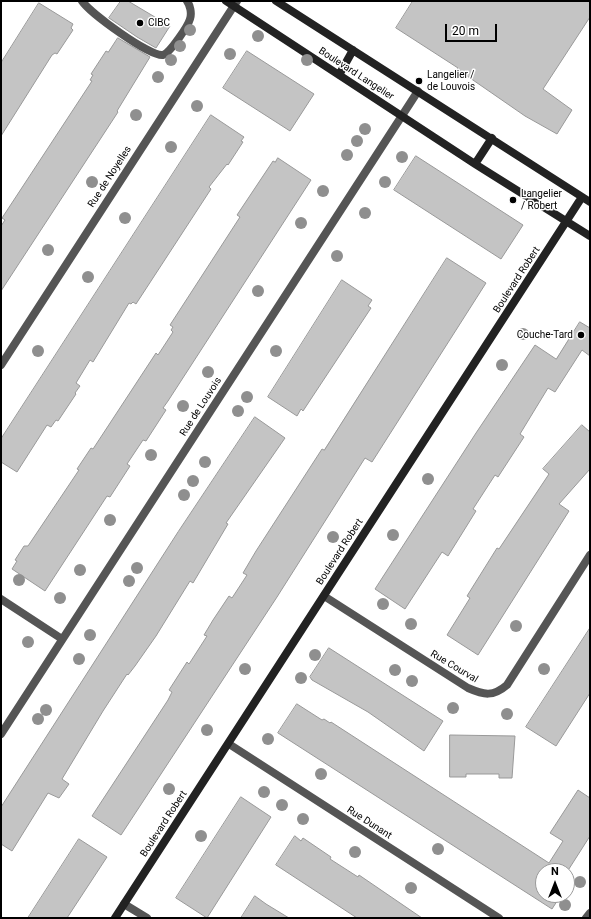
<!DOCTYPE html>
<style>
body{margin:0}
#map{position:relative;width:591px;height:919px;overflow:hidden;background:#fff;font-family:Roboto,sans-serif}
canvas{display:block}
.frame{position:absolute;inset:0;border:2px solid #000;pointer-events:none}
.north{position:absolute;left:535px;top:863px;width:40px;height:40px;box-sizing:border-box;background:#fff;border:1px solid #999;border-radius:50%;rotate:0deg;font-size:11px;font-weight:700;line-height:16px;text-align:center;color:#000}
.north::after{content:'';display:block;margin:auto;width:14px;height:18px;background:#000;clip-path:polygon(50% 0,100% 100%,50% 72%,0 100%)}
.scale{position:absolute;left:445px;top:24px;width:52px;height:18px;box-sizing:border-box;border:2px solid #000;border-top:0;padding-left:5px;font-size:12px;line-height:14px;white-space:nowrap;color:#000;-webkit-text-stroke:3px #fff;paint-order:stroke}
</style>
<div id="map">
<canvas width="591" height="919"></canvas>
<div class="frame"></div>
<div class="north">N</div>
<div class="scale">20 m</div>
</div>
<script>
const c = document.querySelector('canvas').getContext('2d');
c.lineJoin = 'round';
function fillPath(path, color) {
  c.fillStyle = color;
  c.fill(path, 'evenodd');
}
function trace(path, color, width, dash) {
  c.strokeStyle = color;
  c.lineWidth = width;
  c.lineCap = dash ? 'butt' : 'round';
  c.setLineDash(dash || []);
  c.stroke(path);
}
function drawText(font, color, halo, rows, align = 'center') {
  c.font = font + ' Roboto,sans-serif';
  c.lineWidth = 3;
  c.setLineDash([]);
  c.textBaseline = 'middle';
  c.strokeStyle = halo;
  c.fillStyle = color;
  for (const [text, x, y, turn = 0] of rows) {
    c.save();
    c.translate(x, y);
    c.rotate((+turn || 0) * Math.PI / 180);
    c.textAlign = isNaN(turn) ? turn : align;
    if (halo) c.strokeText(text, 0, 0);
    c.fillText(text, 0, 0);
    c.restore();
  }
}
const building = new Path2D(`
 M121,1h7l42,25 -14,22 -19,-11 -28,-19z
 M413,1h177v16l-47,72 29,21 -15,24 -32,-18 -68,-47 1,-1 -62,-40z
 M39,3l34,21 -2,4 2,2 -16,24 -2,-1 -3,2 -51,81v-73z
 M118,38l32,19 -33,54 1,1 -117,179v-65l4,-6 -3,-2 90,-137 -2,-1 3,-5 -2,-1 15,-23 2,1z
 M247,51l67,43 -24,37 -67,-43z
 M211,115l33,22 -3,4 2,1 -15,23 -1,-1 -18,23 2,2 -75,115 -3,-2 -2,2 -2,-1 -36,59 -3,-2 -14,23 4,3 -5,7 1,1 -18,27 -2,-1 -5,7 -4,-2 -30,47 -16,-10v-23z
 M416,156l107,69 -22,34 -107,-69z
 M278,158l33,22 -143,221 -5,7 3,2 -20,31 -3,-1 -16,24 3,2 -20,31 -3,-1 -62,95 -33,-22 5,-8 -2,-1 9,-14h4l51,-76 -2,-1 14,-21 2,1 63,-96 2,2 15,-23 -2,-2 2,-3 -3,-2 70,-108 -3,-2 36,-54 2,1z
 M447,258l39,25 -114,179 -7,-4 -88,139 -156,238 -29,-19 76,-116 4,-8 -3,-2 18,-28 2,2 18,-28 -3,-1 9,-15 16,-24 3,2 15,-23 -4,-2 13,-22 66,-102 2,1z
 M342,280l30,20 -4,6 3,2 -68,103 -2,-2 -4,7 -29,-19z
 M580,322l10,6v28l-8,-6 -27,42 -7,-4 -28,46 4,3 -26,40 -3,-2 -22,34 3,2 -28,45 -6,-4 -37,57 -30,-20 101,-156 59,-88 21,14z
 M255,417l30,21 -59,85 2,1 -35,59 -3,-2 -34,55 -21,30 -7,9 -1,-1 -24,37 -41,68 7,5 -10,14 -11,-5 -36,58 -11,-7v-37l177,-275z
 M582,425l8,7v37l-31,35 10,7 -91,144 -31,-20 23,-37 -3,-2 30,-48 2,1 50,-75 -6,-5z
 M590,628v65l-34,53 -30,-19z
 M329,648l114,73 -19,30 -56,-39 -56,-32 -2,-3z
 M297,704l25,16 2,-1 6,4 1,-1 218,141 14,-22 -13,-8 28,-43 12,8v38l-23,36 -24,-1v24h18l-9,14 -274,-176z
 M450,735l65,1 -3,42h-13v-4h-33v3h-16z
 M241,797l30,20 -64,101 -31,-20z
 M295,836l6,5 2,-3 28,19 -1,2 28,18 1,-2 63,43h-65l-81,-53z
 M79,839l28,18 -40,61h-39z
 M255,896l11,8 23,14h-48z`);
fillPath(building, '#c4c4c4');
trace(building, '#999', 1);
trace(new Path2D(`
 M82,1c8,12 68,56 81,54 7,-2 25,-29 27,-36 2,-6 0,-14 -3,-18`), '#555', 8);
trace(new Path2D(`
 M1,365l236,-364
 M324,596l144,92c16,7 25,9 39,-3l83,-130
 M1,599l61,40
 M1,734l417,-643
 M229,744l270,174
 M124,904l23,14
 M586,918l4,-5`), '#555', 8);
trace(new Path2D(`
 M226,1l249,163 115,72
 M276,1l314,201
 M339,75l14,-25
 M475,164l17,-26
 M115,918l467,-721`), '#222', 8);
c.fillStyle = '#8f8f8f';
for (const [x, y] of [
 [190,30],
 [258,36],
 [180,46],
 [230,54],
 [171,60],
 [307,60],
 [158,77],
 [197,106],
 [136,115],
 [365,129],
 [357,141],
 [171,147],
 [347,155],
 [402,157],
 [92,182],
 [385,182],
 [323,191],
 [365,213],
 [125,218],
 [301,223],
 [48,250],
 [337,256],
 [88,277],
 [258,291],
 [523,334],
 [38,351],
 [276,351],
 [502,365],
 [208,372],
 [247,397],
 [183,406],
 [238,411],
 [151,455],
 [205,462],
 [428,479],
 [193,481],
 [184,495],
 [110,520],
 [393,535],
 [333,537],
 [137,568],
 [80,570],
 [19,580],
 [129,581],
 [60,598],
 [383,604],
 [411,624],
 [516,626],
 [90,635],
 [28,642],
 [315,655],
 [79,659],
 [245,669],
 [544,669],
 [395,670],
 [301,678],
 [412,681],
 [453,708],
 [46,710],
 [507,714],
 [38,719],
 [207,730],
 [268,739],
 [321,774],
 [169,789],
 [264,792],
 [282,805],
 [303,819],
 [201,836],
 [438,849],
 [355,852],
 [580,882],
 [411,888],
 [565,905]
]) {
  c.beginPath();
  c.arc(x, y, 6, 0, 2 * Math.PI);
  c.fill();
}
for (const [x, y, r, color] of [
 [140,23,4,"#000"],
 [419,81,4,"#000"],
 [513,200,4,"#000"],
 [581,335,4,"#000"]
]) {
  const dot = new Path2D();
  dot.arc(x, y, r, 0, 2 * Math.PI);
  c.fillStyle = color;
  c.fill(dot);
  trace(dot, '#fff', 1.5);
}
drawText('10px', '#000', '#fff', [
 ["CIBC",148,23],
 ["Langelier /",427,75],
 ["de Louvois",427,87],
 ["Langelier",521,194],
 ["/ Robert",521,206],
 ["Couche-Tard",573,335,"right"]
], 'left');
drawText('10px', '#000', '#fff', [
 ["Boulevard Langelier",356,74,33],
 ["Rue de Noyelles",110,177,-57],
 ["Boulevard Robert",517,280,-57],
 ["Rue de Louvois",201,407,-57],
 ["Boulevard Robert",340,552,-57],
 ["Rue Courval",454,667,31],
 ["Rue Dunant",369,823,33],
 ["Boulevard Robert",164,824,-57]
]);
</script>
